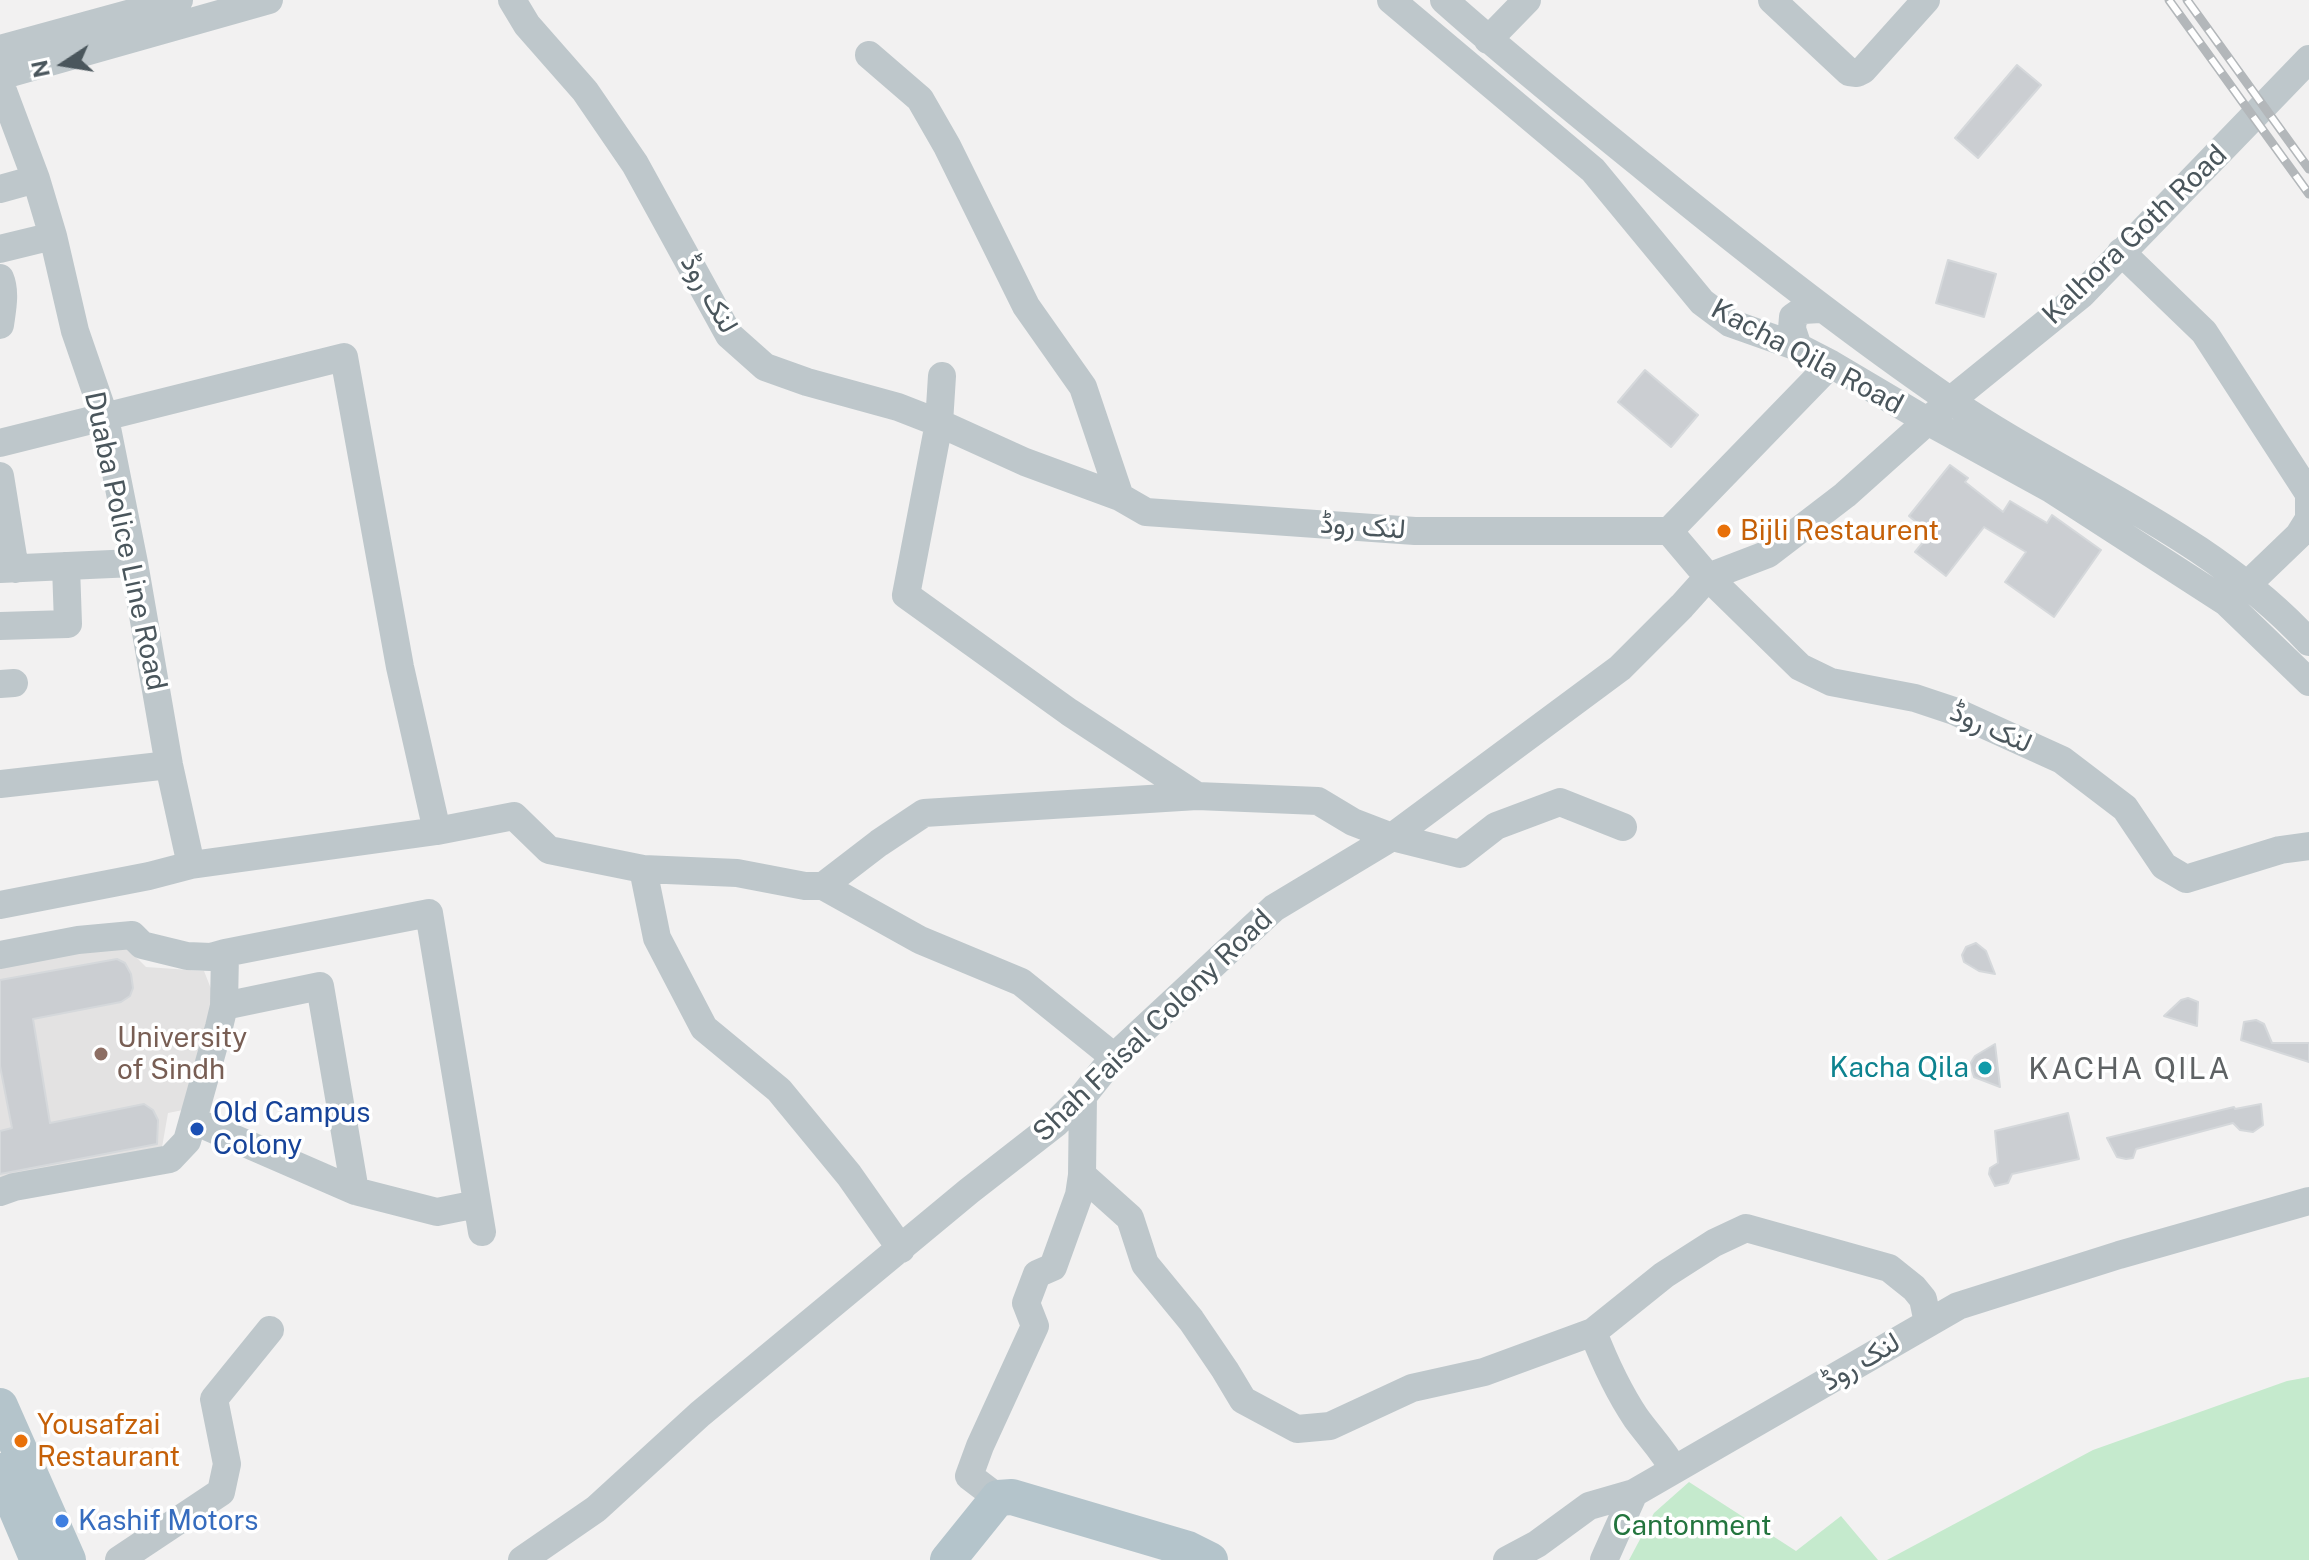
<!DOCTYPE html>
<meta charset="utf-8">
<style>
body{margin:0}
#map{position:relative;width:2309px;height:1560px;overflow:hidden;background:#f2f1f1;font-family:"Public Sans",sans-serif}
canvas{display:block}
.north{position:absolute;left:24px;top:24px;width:80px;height:80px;-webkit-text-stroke:6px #fff;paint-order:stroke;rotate:258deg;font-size:22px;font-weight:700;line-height:32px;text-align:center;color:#4a565c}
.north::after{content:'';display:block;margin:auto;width:28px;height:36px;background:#4a565c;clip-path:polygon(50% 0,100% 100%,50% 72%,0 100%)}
</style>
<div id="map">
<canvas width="2309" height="1560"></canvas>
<div class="north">N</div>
</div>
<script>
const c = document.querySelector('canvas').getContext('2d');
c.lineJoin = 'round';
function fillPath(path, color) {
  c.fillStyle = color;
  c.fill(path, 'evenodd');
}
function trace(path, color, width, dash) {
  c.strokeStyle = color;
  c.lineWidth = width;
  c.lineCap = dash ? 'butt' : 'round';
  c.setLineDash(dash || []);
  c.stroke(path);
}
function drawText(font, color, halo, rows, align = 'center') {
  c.font = font + ' "Public Sans",Vazirmatn,sans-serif';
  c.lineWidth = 7;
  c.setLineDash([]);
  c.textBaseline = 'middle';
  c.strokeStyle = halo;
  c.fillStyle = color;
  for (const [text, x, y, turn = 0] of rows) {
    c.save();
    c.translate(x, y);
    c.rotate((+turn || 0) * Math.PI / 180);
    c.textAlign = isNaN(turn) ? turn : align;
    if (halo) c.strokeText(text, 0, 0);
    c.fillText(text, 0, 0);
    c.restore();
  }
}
fillPath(new Path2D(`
 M120,941l26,26 58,4 11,28 -27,110 -20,4 -7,40 -161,31v-222z`), '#e3e2e2');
fillPath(new Path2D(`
 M2309,1377v183h-422l206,-110 194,-69z
 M1689,1482l107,69 45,-35 37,44h-249l25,-47z`), '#c5eacd');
const building = new Path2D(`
 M2017,65l24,20 -63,73 -23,-20z
 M1948,260l48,14 -12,43 -48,-14z
 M1645,370l53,45 -27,32 -53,-45z
 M1950,465l18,13 -3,4 38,30 7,-11 37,22 5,-8 49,35 -47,67 -49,-35 21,-30 -42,-25 -38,49 -31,-24 15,-18 -21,-18z
 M1976,943l10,8 9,23 -16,-3 -15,-9 -2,-7 4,-8z
 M117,959l8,4 6,11 2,14 -3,8 -9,6 -88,17 17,104 94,-19 9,6 5,10 -1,24 -157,30v-43l12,-3 -12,-62v-86z
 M2188,998l10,4 -1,24 -33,-10 17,-16z
 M2256,1020l8,4 8,19h37v19l-68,-22 3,-18z
 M1995,1044l5,43 -26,-10 -4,-13 5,-8z
 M2261,1104l2,21 -10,7 -13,-2 -7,-7 -97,26 -3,9 -7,1 -9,-2 -10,-19 127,-31 1,2z
 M2068,1113l11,46 -67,15 -4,9 -13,3 -6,-12 1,-6 8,-5 -3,-32z`);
fillPath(building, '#cbced2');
trace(building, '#d5d8db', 2);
trace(new Path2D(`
 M512,0l15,25 58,66 50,73 94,171 36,32 42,15 91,25 41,16 86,39 95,35 26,15 269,19h254l39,46 92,90 31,15 84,16 39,13 108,49 63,48 39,58 22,13 94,-29 29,-4
 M1391,0l202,170 109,132 28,21 68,24 33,17 98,58 122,67 175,113 83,80
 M1444,0c65,58 132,112 200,167 99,81 199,160 304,232 120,82 260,134 361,243
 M1772,0l77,72 8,1 6,-3 63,-70
 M1488,40l39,-40
 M0,49l179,-49
 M869,55l51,44 27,47 79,160 57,81 37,110
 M0,76l269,-76
 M0,83l36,96 17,57 22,95 30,87 29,145 35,202 22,100
 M0,189l36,-10
 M0,249l53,-13
 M2121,252l83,80 105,162v24
 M0,278c6,14 2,32 0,47
 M1798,347l-6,-18 1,-12 10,-7 17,-1
 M942,376l-3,47 -33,172 163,117 128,84
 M0,443l344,-86 56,310 37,164 77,-15 35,34 94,19 14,69 47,90 75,62 70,85 52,74
 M0,476l15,93
 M1669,531l162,-167
 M0,569l134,-6
 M2248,584l51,-49 10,-16
 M0,626l68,-2 -2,-58
 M0,684l14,-1
 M0,784l169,-19
 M643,869l94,4 68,13h18l97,54 101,42 93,75
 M823,886l56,-43 45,-30 273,-17 121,5 35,21 39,15 68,17 36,-28 64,-24 63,25
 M0,905l149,-29 42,-11 246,-34
 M225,953l204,-40 53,319
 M0,955l78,-15 54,-5 10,10 45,11 24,1 14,-4 -1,53 -5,21 -32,114 -17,18 -156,28 -14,5
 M224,1006l96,-20 35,205 82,21 40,-8
 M194,1121l161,70
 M1082,1175l48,43 15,46 46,56 34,50 18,30 54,29 33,-3 82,-38 72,-16 109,-40 71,-57 50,-32 32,-15 143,40 25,20 9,11 5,24
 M1593,1332c12,31 25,59 43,86 13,18 28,33 38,52
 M998,1498l-29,-22 11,-30 55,-120 -9,-23 11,-29 16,-7 26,-72 3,-20 1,-79
 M119,1560l102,-68 6,-28 -13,-65 56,-69
 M522,1560l74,-51 104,-95 269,-223 86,-67 28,-28 31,-39 160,-149 118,-71 228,-169 62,-62 26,-29 60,-23 77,-59 105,-94 132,-107 227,-235
 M1507,1560l30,-16 52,-38 45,-13
 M1604,1560l30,-67 324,-187 161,-51 190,-54`), '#bec7cb', 28);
trace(new Path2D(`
 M0,1406l68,154
 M0,1471l38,89
 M948,1560l50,-62 14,-1 176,52 22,11`), '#b4c4cb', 36);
const rail = new Path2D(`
 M2169,0l140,194
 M2187,0l122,169`);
trace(rail, '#b3b7ba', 9);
trace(rail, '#fff', 6, [18]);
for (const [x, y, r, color] of [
 [1724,531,8,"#e8710a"],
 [101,1054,8,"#8d6e63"],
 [1985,1068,8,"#0f9aa8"],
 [197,1129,8,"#1a4fb4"],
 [21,1441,8,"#e8710a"],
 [62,1521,8,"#3f7fe0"]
]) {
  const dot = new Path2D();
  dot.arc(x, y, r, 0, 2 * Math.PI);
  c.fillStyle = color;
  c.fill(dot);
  trace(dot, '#fff', 3);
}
drawText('28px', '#4a565c', '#fff', [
 ["Kalhora Goth Road",2135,235,-44],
 ["لنک روڈ",709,294,60],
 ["Kacha Qila Road",1807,357,28],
 ["لنک روڈ",1363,527,4],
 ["Duaba Police Line Road",125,541,78],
 ["لنک روڈ",1991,728,24],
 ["Shah Faisal Colony Road",1153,1026,-44],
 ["لنک روڈ",1861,1362,-31]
]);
drawText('28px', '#c56008', '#fff', [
 ["Bijli Restaurent",1740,531],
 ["Yousafzai",37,1425],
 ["Restaurant",37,1457]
], 'left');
drawText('28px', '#785e54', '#fff', [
 ["University",117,1038],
 ["of Sindh",117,1070]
], 'left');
drawText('28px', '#0d838f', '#fff', [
 ["Kacha Qila",1969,1068]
], 'right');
drawText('28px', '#164399', '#fff', [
 ["Old Campus",213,1113],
 ["Colony",213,1145]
], 'left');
drawText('28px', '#366cbe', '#fff', [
 ["Kashif Motors",78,1521]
], 'left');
drawText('28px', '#23753e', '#fff', [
 ["Cantonment",1692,1526]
]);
c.letterSpacing = '2px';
drawText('30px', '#5e6264', '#fff', [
 ["KACHA QILA",2130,1070]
]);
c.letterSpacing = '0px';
</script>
